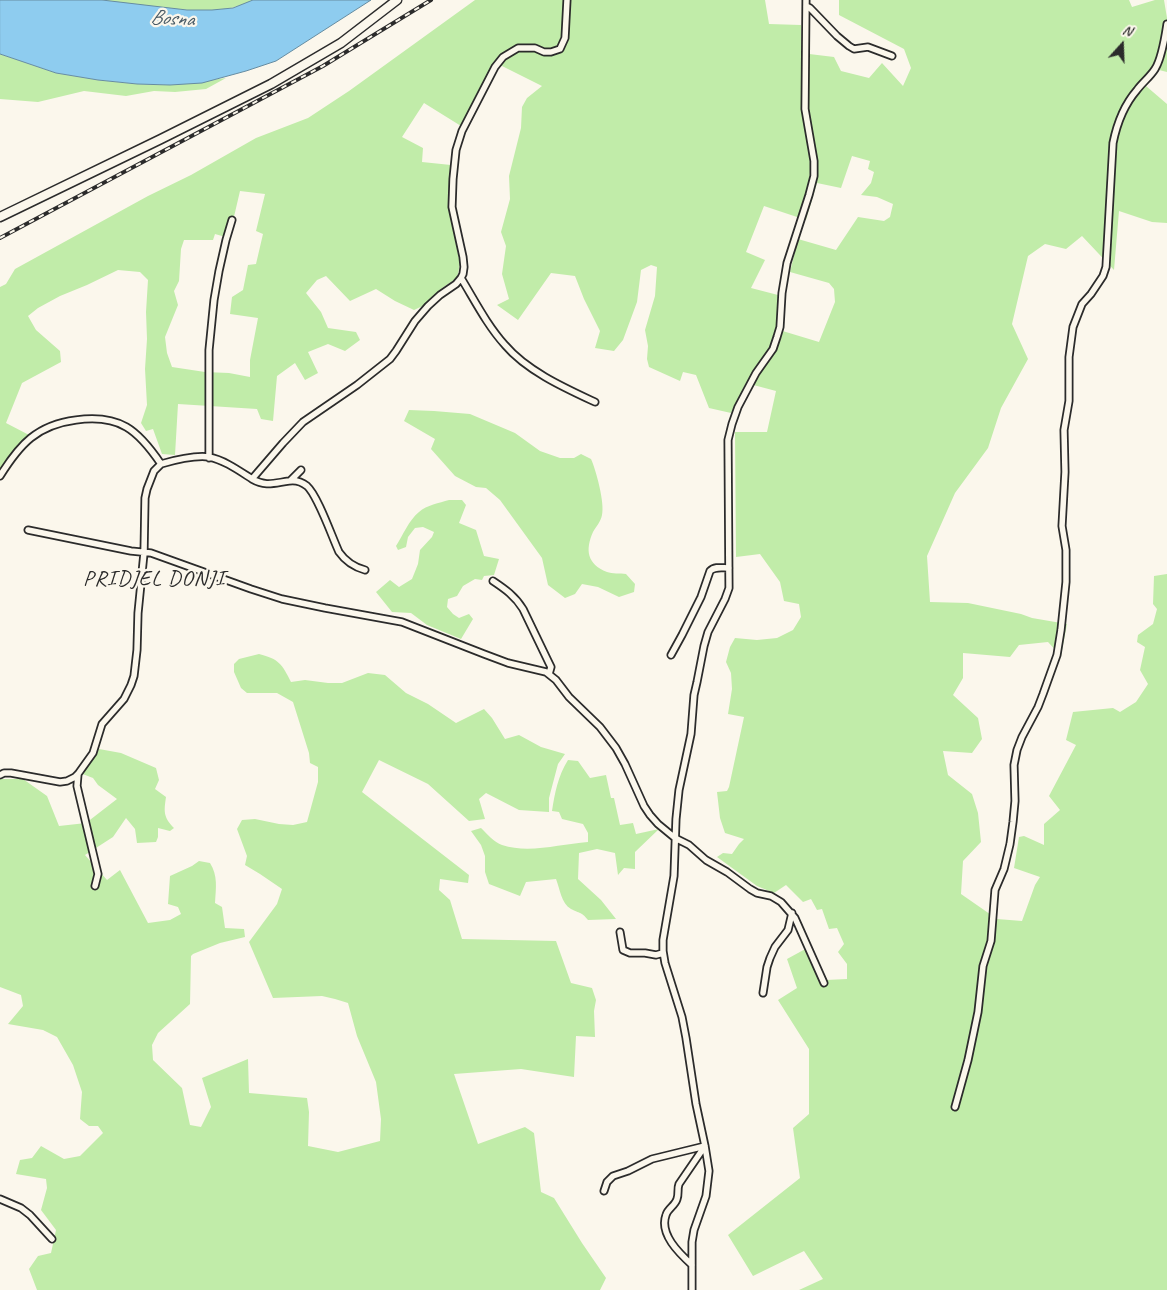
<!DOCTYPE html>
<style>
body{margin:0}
#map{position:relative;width:1167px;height:1290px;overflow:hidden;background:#fbf7ec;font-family:Caveat,sans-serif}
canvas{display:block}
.north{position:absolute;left:1097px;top:20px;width:50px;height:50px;-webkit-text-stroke:4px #fbf7ec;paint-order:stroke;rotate:20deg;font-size:14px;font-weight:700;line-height:20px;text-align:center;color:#2b2b2b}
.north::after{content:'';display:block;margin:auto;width:18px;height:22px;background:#2b2b2b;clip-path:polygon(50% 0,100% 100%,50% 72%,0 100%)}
</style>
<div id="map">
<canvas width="1167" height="1290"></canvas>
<div class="north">N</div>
</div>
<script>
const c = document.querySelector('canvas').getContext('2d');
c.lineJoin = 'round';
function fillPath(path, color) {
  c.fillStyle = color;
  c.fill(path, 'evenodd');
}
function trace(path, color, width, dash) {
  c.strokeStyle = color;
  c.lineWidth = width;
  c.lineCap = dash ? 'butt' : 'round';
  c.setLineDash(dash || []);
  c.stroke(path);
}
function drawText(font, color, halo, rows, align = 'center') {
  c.font = font + ' Caveat,sans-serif';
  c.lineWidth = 4.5;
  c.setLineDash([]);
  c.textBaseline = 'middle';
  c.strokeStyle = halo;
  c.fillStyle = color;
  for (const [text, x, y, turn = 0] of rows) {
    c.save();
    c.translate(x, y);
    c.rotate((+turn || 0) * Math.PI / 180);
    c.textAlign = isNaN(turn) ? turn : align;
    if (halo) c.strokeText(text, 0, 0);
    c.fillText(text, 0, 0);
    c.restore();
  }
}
fillPath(new Path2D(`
 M102,0h151c-29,15 -63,11 -94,7 -19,-1 -38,-4 -57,-7z
 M475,0h290l4,24 32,1v28l33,4 7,14 28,7 13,-15 21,23 8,-18 -7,-19 -65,-34v-15h290l3,7 23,-7h9l3,18v54l-8,-2 -13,16 21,18v119l-15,-1 -33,-11 -5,59 -32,-34 -16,13 -21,-5 -17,12 -16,68 16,35 -27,49 -13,40 -33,45 -28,63 3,46 38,1 53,11 11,4 35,6 -6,32 -13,-14 -29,3 -9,12 -47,-4v25l-10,17 25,23 4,21 -10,14 -29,-2 5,24 24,19 6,19 3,29 -18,19 -2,33 36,25 25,2 13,-36 5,-8 -26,-9 5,-31 5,-1 20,9v-21l16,-14 -11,-14 27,-51 -10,-5 7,-28 40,-4 7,4 16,-10 12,-18 -8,-14 5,-23 -8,-5 1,-7 15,-11 4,-15 -4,-5 1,-28 13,-2v716h-368l24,-11 -19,-28 -51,25 -25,-41 72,-57 -7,-50 16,-14v-65l-31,-49 19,-12 -10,-29 22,-12 17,33 21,-1v-15l-9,-12 6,-8 -7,-16 -8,1 -7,-20 -5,1 -6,-11 -8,3 -17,-17 -12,8 -17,-7 -40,-29 6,-4 9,1 7,-10 5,-5 -19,-6 -5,-15 -3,-26 10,-1 2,-4 15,-70 -16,-3 4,-25 -1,-16 -5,-11 4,-15 5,-9 22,2 20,-2 16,-8 8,-13 -2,-13 -15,-3 -4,-19 -20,-28 -24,3 -1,-125h32l9,-41 -30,-8 -15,30 -22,-5 -13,-33 -13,-3 -3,9 -31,-14 -2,-8 1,-13 -3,-16 10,-34 2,-29 -6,-2 -10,5 -4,32 -14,38 -9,11 -19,-3 5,-17 -16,-32 -9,-23 -24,-3 -33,47 -21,-15 12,-6 -7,-25 4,-28 -5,-14 9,-33 -1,-23 12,-48 1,-21 5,-9 15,-12 -48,-24 -33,64 -37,-23 -22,34 21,11 -1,14 29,3 -2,43 11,56 -3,14 -15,10 -15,16 -13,6 -19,-9 -19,-12 -26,12 -24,-25 -9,4 -11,13 15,19 7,16 28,4 4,8 -15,11 -17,-7 -20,8 10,21 -13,7 -10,-17 -18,13 -4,45 -12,-2 -4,-10 -79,-5 -3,51 -13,-1 -9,-25 -7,2 -5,-8 6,-18 -2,-36 2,-30 -1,-27 2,-32 -8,-8 -22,-2 -31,15 -27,11 -22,12 -10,8 8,14 24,21 1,11 -39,21 -16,40 25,13 -31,38v-187l6,-3 9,-15 133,-73 43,-21 65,-37 52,-20 41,-27zM852,156l18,5 -2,8 6,3 -3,11 -10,12 16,2 16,7 -3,13 -6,4 -26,-4 -22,33 -38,-11 -8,33 39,11 5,6 1,13 -16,40 -43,-13 2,-34 -27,-7 14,-28 -19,-8 18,-46 42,14 11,-37 24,5zM240,191l25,3 -9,37 7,3 -7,30 -8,1 -5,25 -11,7 -2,17 28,4 -8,42v17l-21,-4 -24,-1 -33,-5 -5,-14 -2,-16 13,-32 -4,-14 5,-10 2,-32 3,-9h29l2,-6 14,4z
 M0,54l56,19 42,7 39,4 33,1 56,-7 -20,11 -31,3 -21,-1 -28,5 -42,-5 -46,11 -38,-3z
 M409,410l25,1 36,3 45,19 25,18 20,7h14l7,-4 10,5c5,11 14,44 11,56 -1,6 -6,12 -9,17 -8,18 -6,32 14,40 5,2 13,1 19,2l9,10 -1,8 -15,5 -21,-10 -16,-3 -7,10 -10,4 -17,-13 -6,-27 -42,-58 -14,-12 -10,-1 -21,-11 -24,-27 4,-10 -31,-18z
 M449,500h13l4,5 -7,18 17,7 8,26 15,3 -5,16 -10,1 -2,4 -7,-1 -12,7 -6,10 -9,3 -1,8 6,7 6,4 10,-4 4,5 -12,20 -34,-14 -16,-12 -19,-1 -16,-20 14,-12 9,7 13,-8 6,-15 2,-14 12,-13 2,-5 -11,-5 -8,1 -7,9 -2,10 -8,3 -2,-4c7,-11 13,-26 23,-34 8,-7 20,-9 30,-12z
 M259,654c20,5 23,10 32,28l14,-2 23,3h14l26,-10 17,2 21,18 22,11 28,19 28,-14 8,9 13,21 14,-4 22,12 24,7 -7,10 -9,34v14l-30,-2 -33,-17 -7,6 6,20 -16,2 -41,-37 -49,-24 -17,32 107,83 -1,8 -28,-4 -1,11 11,10 12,39 94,2 15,42 21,5 4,12 -2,11 1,26 -19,-1 -2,41 -53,-8 -67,5 24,70 47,-17 9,6 7,59 13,6 28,45 24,35 -6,12h-563l-8,-21 9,-13 13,-3 5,-23 -15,-20 6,-22 -1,-9 -30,-5 4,-14 12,-2 9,-12 23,13 16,-3 23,-23 -5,-7h-9l-9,-7 2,-27 -9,-27 -16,-28 -14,-7 -35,-6 15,-18 -2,-11 -21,-8v-208h23l24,17 12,30 27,-3 31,-24 -19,-14 -5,-7 -13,-5 10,-11 9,-13 22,4 35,15 3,12 -4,9 11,8c-2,14 -3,20 8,31l-4,3 -12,-3v9l-2,5 -19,1 -2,-14 -9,-11 -13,19 -28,18 22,25 13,-10 28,53 22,-3 11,-6 -3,-7 -10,-3 2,-28 22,-10 7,-5 11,2c8,13 6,24 5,40l7,4 3,21 19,1 1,8 -25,6 -27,11 -2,2 -1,48 -32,29 -6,12 1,15 29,28 8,37 11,2 10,-20 -9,-29 46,-19 1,34 58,5 2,14 -1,34 30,6 42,-11 1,-22 -5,-37 -19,-46 -9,-33 -13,-4 -13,-3 -49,2 -24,-56 28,-38 5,-15 -22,-15 -15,-9 2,-9 -10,-27 5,-9 13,-1 24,5 14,1 14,-3 11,-40v-15l-8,-4 -1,-10 -16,-51 -16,-9h-30l-6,-5 -7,-16v-8l5,-5z
 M568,760l10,1 12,17 16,-3 5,23h3l6,27 13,-2 3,11 23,-5 -24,23v17l-11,-1 -6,7 -3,-22 -18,-4 -18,4 -1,26 23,21 15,19 -28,1c-7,-9 -8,-6 -17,-11 -10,-6 -11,-20 -15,-30l-30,3 -6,14 -31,-12 -4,-12v-16l-4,-11 -10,-14 10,-3c6,6 13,14 21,17 27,9 58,-1 86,-3v-9l-5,-9 -21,-5 -3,-7 -7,-1c3,-19 6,-35 16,-51z`), '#c1eca9');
const water = new Path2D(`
 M0,0h102l85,10h25l21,-2 20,-8h118l-95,61 -30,10 -44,12 -32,2 -33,-1 -39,-4 -42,-7 -56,-19z`);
fillPath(water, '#8eccef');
trace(water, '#668ca1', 1);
const minor = new Path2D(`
 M806,6l4,2 27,28 12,10 5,3 14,-2 24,9
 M461,278c14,23 26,47 44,67 22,26 60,43 90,57
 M209,458v-108l5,-50 5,-29 7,-31 6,-20
 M0,476c20,-32 37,-51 76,-56 44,-6 62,10 85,44 14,-4 33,-9 48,-7 15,3 29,13 43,22l31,-36 20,-21 54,-37 33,-26 6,-8 19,-30 13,-15 12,-11 16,-11 5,-6 2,-4 1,-7 -1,-10 -11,-50 1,-28 3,-29 6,-19 33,-64 8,-10 15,-9h17l9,4h7l9,-3 5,-11 2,-38
 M252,479c14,8 22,4 37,2 6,-1 13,1 18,5 11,10 25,51 32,66 7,10 15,15 26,18
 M291,480l10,-10
 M28,530l103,21 20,2 100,36 31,10 43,9 77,14 82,32 24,9 38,9 10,8 13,17 31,30 16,21 9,16 19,42 6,9 8,9 17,14 14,7 17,15 21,12 23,17 7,4 14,3 10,6 14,16 29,65
 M493,581c12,8 22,15 30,28l26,54 2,4 -2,7
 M671,655l11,-20 19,-38 9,-26c5,-5 12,-3 19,-3
 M78,774l-1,12 21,88 -3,12
 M0,775l4,-2h7l49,9 7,-1 8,-4 3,-3 15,-21 9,-29 22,-25 7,-14 3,-9 3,-26 1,-37 6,-60 1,-55 2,-9 7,-18 7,-7
 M620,932l3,18 7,3h15l11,2 7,-2
 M763,993l4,-26 3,-9 5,-11 13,-17 4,-17
 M955,1107l13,-47 10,-48 5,-46 8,-25 4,-51 9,-21 6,-25 3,-22 2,-21 -1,-36 3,-15 5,-13 16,-30 5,-13 14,-39 4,-25 5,-48v-32l-4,-24 3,-54 -1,-42 5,-29v-44l4,-30 9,-23 9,-10 12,-18 3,-9 7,-124c4,-20 11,-38 24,-53 5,-7 13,-13 18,-21 7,-11 10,-32 12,-45
 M604,1191l3,-9 6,-6 15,-5 24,-12 53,-13
 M0,1199l21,9 9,7 22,24
 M692,1265c-13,-12 -33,-31 -26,-50 2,-7 9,-9 11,-16 2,-5 0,-10 2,-15l26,-38
 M692,1290v-48l2,-12 12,-34 3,-25 -4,-25 -9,-42 -10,-66 -4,-21 -17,-54 -2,-12v-11l11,-64 2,-57 3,-29 12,-56 3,-39 3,-13 7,-36 4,-14 17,-33 4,-11 -1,-148 4,-16 6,-17 18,-34 17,-24 4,-12 3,-10 2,-34 5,-30 22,-68 5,-19v-15l-9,-52 1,-109`);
const secondary = new Path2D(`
 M0,217l161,-78 110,-55 70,-41 56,-43`);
trace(minor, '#2b2b2b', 9);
trace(secondary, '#2b2b2b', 11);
trace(minor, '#fbf7ec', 5.5);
trace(secondary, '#fbf7ec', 8);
const rail = new Path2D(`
 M0,238l323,-172 108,-66`);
trace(rail, '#2b2b2b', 4);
trace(rail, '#fbf7ec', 2, [5.5]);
drawText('italic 21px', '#495b66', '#fbf7ec', [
 ["Bosna",172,19,3]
]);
c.letterSpacing = '1px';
drawText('22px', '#2b2b2b', '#fbf7ec', [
 ["PRIDJEL DONJI",154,579]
]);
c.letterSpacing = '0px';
</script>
